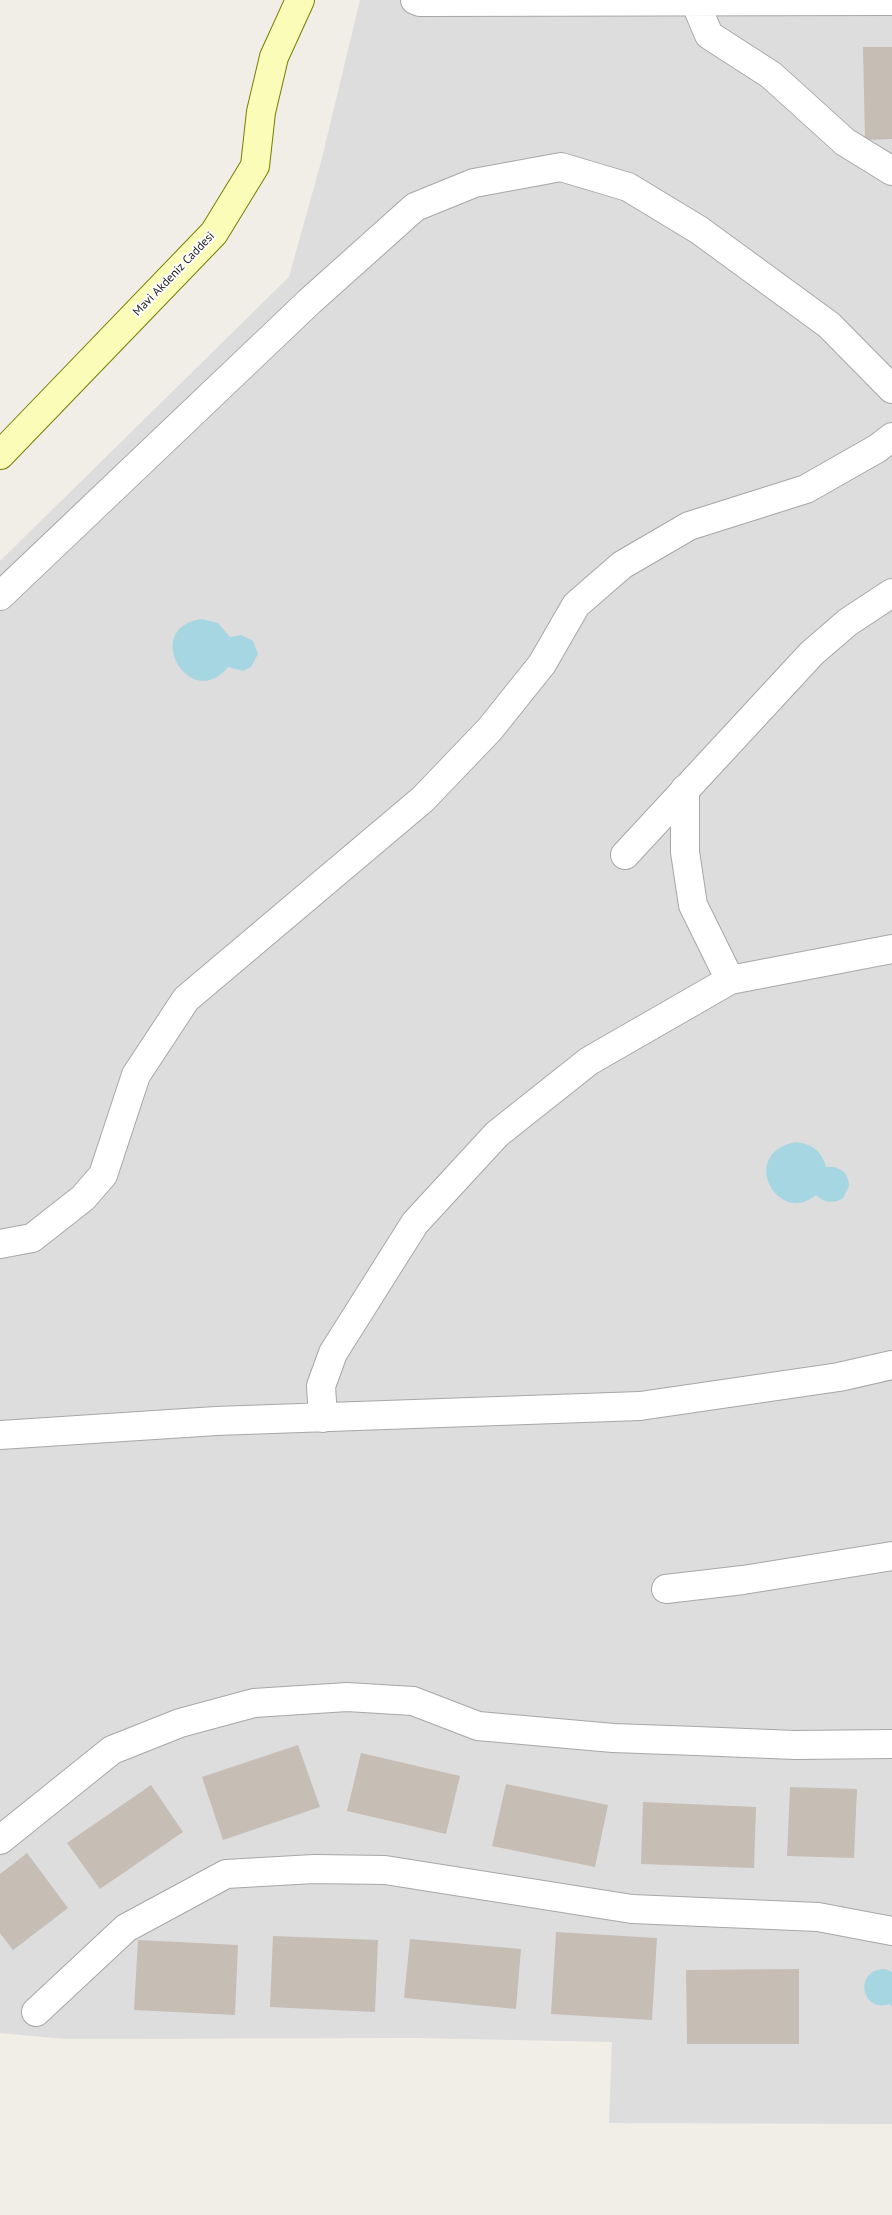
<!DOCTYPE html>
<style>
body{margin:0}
canvas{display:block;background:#f1ede7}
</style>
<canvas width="892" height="2215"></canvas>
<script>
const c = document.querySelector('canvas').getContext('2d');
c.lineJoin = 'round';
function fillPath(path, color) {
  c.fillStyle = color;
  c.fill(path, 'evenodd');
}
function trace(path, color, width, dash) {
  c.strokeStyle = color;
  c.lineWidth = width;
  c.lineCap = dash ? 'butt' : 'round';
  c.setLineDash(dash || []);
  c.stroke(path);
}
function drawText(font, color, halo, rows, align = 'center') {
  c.font = font + ' "PT Sans",sans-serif';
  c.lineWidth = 4;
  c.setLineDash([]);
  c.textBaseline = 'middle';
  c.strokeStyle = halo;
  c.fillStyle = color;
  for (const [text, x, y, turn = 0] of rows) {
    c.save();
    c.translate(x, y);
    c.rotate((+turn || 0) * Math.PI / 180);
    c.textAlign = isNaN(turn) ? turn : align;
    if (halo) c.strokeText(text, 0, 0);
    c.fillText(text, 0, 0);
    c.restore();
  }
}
fillPath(new Path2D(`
 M360,0h532v2124l-283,-1 3,-81 -196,-4 -351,1 -65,-6v-1472l289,-284 32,-115z`), '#dedddd');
fillPath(new Path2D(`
 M202,619l16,4 12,14 11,-2 12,6 5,13 -7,13 -8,4 -15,-4c-38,47 -88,-40 -26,-48z
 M796,1142c16,2 26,9 30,25 13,-2 23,6 23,19l-6,12c-9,6 -19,5 -27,-3 -38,32 -79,-42 -20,-53z
 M885,1969l7,3v35l-2,-3c-29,10 -37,-35 -5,-35z`), '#a5d6e1');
fillPath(new Path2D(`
 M863,47h29v92l-27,1z
 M298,1745l22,62 -97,33 -21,-63z
 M361,1753l99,23 -14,58 -99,-23z
 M506,1784l102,21 -13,62 -103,-21z
 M151,1785l32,47 -83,57 -33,-46z
 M790,1787l67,2 -3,69 -67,-2z
 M643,1802l113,5 -2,61 -113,-4z
 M27,1853l41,55 -55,42 -13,-17v-59z
 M556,1932l101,6 -5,82 -101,-6z
 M273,1936l105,4 -3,72 -105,-5z
 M410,1939l111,10 -5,60 -112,-11z
 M138,1940l100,5 -3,70 -101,-5z
 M799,1969v75h-112l-1,-74z`), '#c6bdb5');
const street = new Path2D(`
 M415,0l5,2 472,-1
 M695,2l14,33 62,40 74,67 47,29
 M0,596l310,-295 105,-94 59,-24 87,-16 67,20 71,43 130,95 63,64
 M685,789v63l8,53 37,75
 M625,855l187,-202 36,-31 44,-29
 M0,1244l32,-6 51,-40 20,-23 33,-100 50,-76 237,-200 67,-70 52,-65 34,-59 46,-40 67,-39 117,-37 72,-41 14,-11
 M323,1418l-2,-32 12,-33 82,-130 82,-89 92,-73 141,-81 162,-31
 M0,1435l216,-14 424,-15 199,-29 53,-12
 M666,1589l77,-9 149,-24
 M0,1840l112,-90 68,-27 74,-20 93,-6 66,4 65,25 135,12 83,3 99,4 97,-1
 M36,2012l90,-84 100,-54 88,-5 71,1 247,39 186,8 74,14`);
const secondary = new Path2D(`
 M0,455l214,-222 41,-67 6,-54 13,-55 26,-57`);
trace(street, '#a7a7a7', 30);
trace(secondary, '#767f00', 30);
trace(street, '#fff', 28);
trace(secondary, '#fcfcb9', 28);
drawText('12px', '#202020', '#fff', [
 ["Mavi Akdeniz Caddesi",174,274,-46]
]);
</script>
